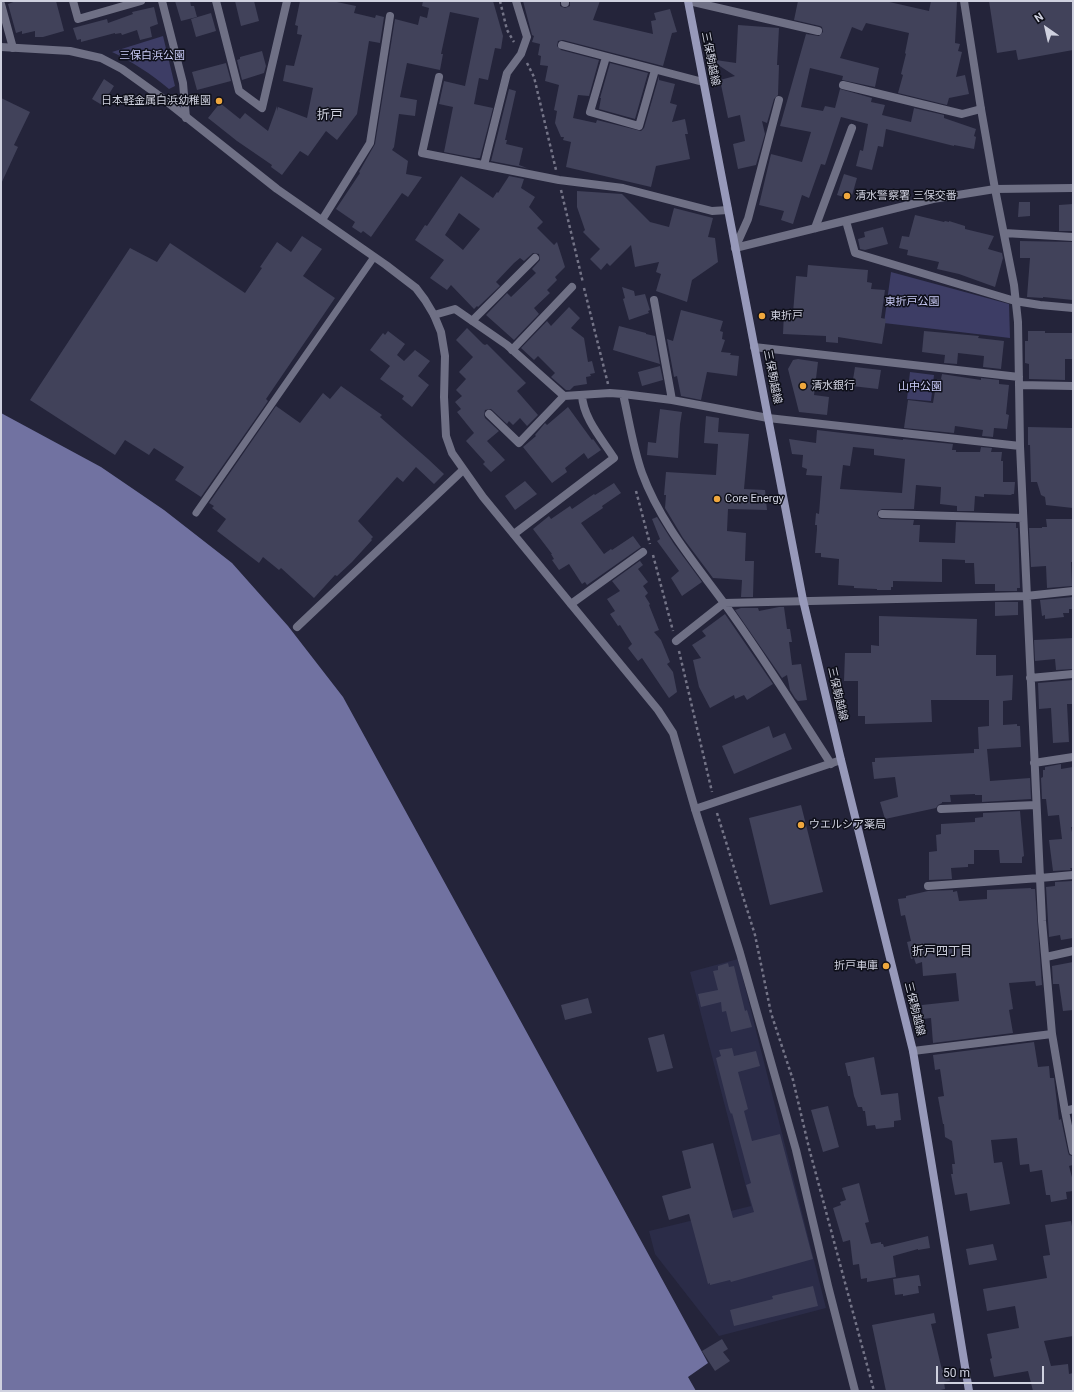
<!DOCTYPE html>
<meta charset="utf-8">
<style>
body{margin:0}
#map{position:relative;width:1074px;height:1392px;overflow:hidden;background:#24243a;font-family:Roboto,sans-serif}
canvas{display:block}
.frame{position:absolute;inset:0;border:2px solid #cfd1df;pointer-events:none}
.north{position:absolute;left:1026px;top:8px;width:40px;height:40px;-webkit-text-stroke:3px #0e0f19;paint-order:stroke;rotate:326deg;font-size:11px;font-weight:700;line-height:16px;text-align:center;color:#cfd1df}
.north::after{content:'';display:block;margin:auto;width:14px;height:18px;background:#cfd1df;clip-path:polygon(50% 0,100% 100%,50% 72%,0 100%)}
.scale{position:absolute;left:936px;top:1366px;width:108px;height:18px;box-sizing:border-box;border:2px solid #cfd1df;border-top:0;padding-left:5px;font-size:12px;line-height:14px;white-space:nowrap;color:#cfd1df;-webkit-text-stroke:3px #0e0f19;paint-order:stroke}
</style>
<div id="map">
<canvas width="1074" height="1392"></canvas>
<div class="frame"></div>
<div class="north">N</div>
<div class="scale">50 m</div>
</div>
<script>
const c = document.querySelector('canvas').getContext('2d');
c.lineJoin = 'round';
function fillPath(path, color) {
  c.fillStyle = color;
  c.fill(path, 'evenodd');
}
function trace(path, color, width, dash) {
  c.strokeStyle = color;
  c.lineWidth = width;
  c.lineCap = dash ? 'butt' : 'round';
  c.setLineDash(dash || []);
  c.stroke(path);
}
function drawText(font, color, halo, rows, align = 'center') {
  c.font = font + ' Roboto,"Noto Sans JP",sans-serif';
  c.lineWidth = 3;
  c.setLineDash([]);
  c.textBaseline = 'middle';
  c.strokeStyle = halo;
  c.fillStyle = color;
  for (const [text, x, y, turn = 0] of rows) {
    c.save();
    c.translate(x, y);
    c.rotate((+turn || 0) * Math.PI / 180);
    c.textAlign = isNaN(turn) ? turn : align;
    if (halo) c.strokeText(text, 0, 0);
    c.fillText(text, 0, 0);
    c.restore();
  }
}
fillPath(new Path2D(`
 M738,959l88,349 -107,28 -64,-82 -6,-23 102,-25 -61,-234z`), '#2b2c48');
fillPath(new Path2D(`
 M163,36l12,50 -6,3c-18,-15 -36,-27 -57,-37z
 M891,272l118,32 1,34 -126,-15z
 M910,372l24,3 -3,26 -24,-2z`), '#3d3d65');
fillPath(new Path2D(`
 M1,413l100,54 63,43 68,53 56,63 55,71 365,666 -20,14 8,14h-695z`), '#7172a1');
fillPath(new Path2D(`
 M16,1h40l8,30 -21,6h-8v-6l-13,3v-3l-6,2 -8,-29z
 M175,1h15l1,5h3l3,11 -16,4z
 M235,1h19l5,20 -18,5z
 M300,1h32l24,5 -2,7 21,5 1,-3 8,2 -4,26 -11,-2 -12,73 -20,26 -11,-9 -18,25 -8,-5 -18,24 -11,-8 1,-2 -35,-24 -29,-23 12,-15 20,16 5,-6 23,18 9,-25 1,5v-4l29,11 6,-30 -30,-7 3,-16 8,1 8,-31 -5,-1 1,-8 -3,-1z
 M423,1h70l10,35 -2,13 -6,-1 -7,32 -9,-2 -5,26 19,4 -13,50h-5l-31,-6 9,-45 -14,-3 5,-23 21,5 14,-68 -29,-6 -9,42h2l-3,16 -33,-7 -7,34 17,3 -2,16 -16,-2 -5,33 -2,3 16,11 -2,13 16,3 -14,20 -6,-4 -31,44 -8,-6 -2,2 -9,-6 3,-5 -19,-13 24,-36 -1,-1 16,-28 20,-125 23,6 2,-9 7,2 2,-10 -7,-2z
 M523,1h37v5l5,2 5,-2v-5h30l-7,19 60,14 -2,-13 5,-1 -2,-7 16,-4 7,23 -5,1 -9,33 -100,-26 -5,1 -1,5 4,4 38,10 -10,36 -11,-1 -5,23 23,5 1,-3 44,11 3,-3 15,-52v4l16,4 -5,19 7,2 -5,17 13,-3 3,15h-3l5,25 -34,7 -5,21 -85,-20 5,-25 -8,-2 1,-3h-3l-6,-14 2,-12 -3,-1 5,-25 -14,-4 3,-15 -8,-1 1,-9 -3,-1 2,-11 -8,-2 2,-6 -2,-1z
 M798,1h87l44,10 2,-10 26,1 -2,41 5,1 -2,7 4,1 -6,25 9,-2 4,19 -20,4 -2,7 -49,-12 5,-18 -2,-1 5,-20 -1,-1 4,-20 -43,-10 -4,8 -10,-4 -12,31 39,10 -4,19 -33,-7 1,-4 -33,-8 -9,39 22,4 2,-5 10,2 5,-19 32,9 -1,4 14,3 -3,10 29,7 3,-14 30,7v3l32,11 -2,7 2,1 -2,12 -20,-4v1l-68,-17 -3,18 -5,-1 -6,24 -16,-4 4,-16 3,1 5,-27 -27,-7 -16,48 -4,-1 -12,34 -7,-3 -9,29 -12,-4 3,-9 -25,-6 12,-51 31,8 9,-30 -31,-6 26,-92 13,2 4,-4 -1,-5 -2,-1 -26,-6z
 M989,1h84v49l-55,10 -2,-10 -19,3z
 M154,7l4,17 -8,3 2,10 -12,3 -3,-10 -15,5 -1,-2 -6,1v-1l-34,9v-3l-4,1 -4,-12 34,-9 1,4 25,-9 -1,-2z
 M211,13l5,18 -20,6 -5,-18z
 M738,25l41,3 -2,37h2l-1,30 -4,4 -7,24 -5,-2 3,13 -9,31 -18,4 -5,-25 12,-3 -5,-26 -12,3 -8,-38 15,-4 -26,-17 27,4z
 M262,51l4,15 -2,7 -22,7 -5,-20 3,-1v-2z
 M226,63l5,18 -34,9 -5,-18z
 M610,63l38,10 -13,46 -36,-10 2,-11h-1z
 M104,79l10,7 -12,19 -10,-6z
 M509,89l7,2 -11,49h2l-1,4 17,4 -4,17 8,3 -36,-7z
 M1,98l29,14 -16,33 4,2 -17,37z
 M844,174l13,4 -6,21 -14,-4z
 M461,176l32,22 4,-6 1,1 11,-17 15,3 -3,9 14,9 -6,10 14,15 -6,6 17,17 3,-3 8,25 -10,10 2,3 -10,10 3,3 -16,15 5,6 -25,26 -28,-25 21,-22 4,4 25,-24 -4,-4 8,-9 -1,-6 -6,-1 -9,8 -4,-3 -6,5 -18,19 4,4 -22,21 -1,-1 -3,3 -23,-24 -4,5 -17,-12 14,-18 -29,-20 10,-15 2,1zM459,213l21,16 -17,21 -18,-15z
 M577,191l45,3 28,28 19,5 5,-19 39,10 -5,19 7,1 3,24 -26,18 -5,22 -31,-11 5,-17 -5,-2 3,-10 -24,5 -4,-22 -21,21 -3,-3 -6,7 -11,-11 10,-10 -17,-17 2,-2 -8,-23z
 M1019,202h11v14l-12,1z
 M1073,204v27h-14v-26z
 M915,215l29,7 1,-1 4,1v-1l16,5v3l29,7 -6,13 14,4 1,5 -8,29 -36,-13 -22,-5 2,-7 -32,-7 1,-5 -9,-2 3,-12 7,1z
 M883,227l5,17 -23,6 -5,-1 -2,-10 7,-2 -1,-5z
 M302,236l20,13 -19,27 32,22 -69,101 2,2 -67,96 -26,-17 9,-13 -30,-19 -5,7 -24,-15 -10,15 -85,-55 100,-152 27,14 13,-19 75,50 17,-25 -2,-1 17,-25 14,10z
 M1020,241l53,1v58l-30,-3v1l-16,-1 3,-39h-10z
 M808,265l60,5 -1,12 5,1 -1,6 14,1 -4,28 5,1 -4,25 -44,-7v6l-12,-1v-6l-43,-2 1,-22 9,1 3,-37 11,1z
 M622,287l12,4 1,5 10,-2 5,16 -2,1 1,2 -20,7 -6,-21 2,-1z
 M569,307l11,11 -9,10 13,10 4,24 4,-1 3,12 -5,1 1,2 -5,1 1,7 -13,2 -4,4h-4l-15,-13 4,-4 -17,-17 -4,4 -13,-12 26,-27 4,5z
 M681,310l42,11 -3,10 3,1 -1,7 3,1 -4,12 10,1 -1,2 9,1 -2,20 -30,-4 -6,28 -20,-4 -4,-20 -3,1 -7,-38 6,2z
 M619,326l27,7v1l9,2 5,28 -47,-14z
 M467,328l16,16 2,1 2,-1 39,39 -9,8 21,24 -11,11 -7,-8 -7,7 -4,-4 -2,3 -16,-15 -6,1 -1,5 1,3 14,13 -12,10 18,19 -14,12 -8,-8 2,-2 -19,-21 8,-8 -17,-21 4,-3 -6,-7 7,-6 -6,-6 10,-11 -7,-7 14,-15 -17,-17z
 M388,331l17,13 -8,11 7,6 11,-11 15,11 -12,15 11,9 -17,22 -10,-8 2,-3 -24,-17 10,-13 -20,-16 13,-17 2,2z
 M924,331l55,5 -1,2 26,3 -3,28 -18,-2 1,-11 -26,-3 -1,11 -13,-1 1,-8 -23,-3z
 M1028,331h17v2h28l-1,26h-7v21l-36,-1v-15l-4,-1v-22h3z
 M798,359l20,3 -4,33 15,2 -2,18 -28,-3 -11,-43 5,-9z
 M660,366l3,14 -21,6 -4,-14z
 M855,367l26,3 -3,19 -26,-3z
 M942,374l39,6v-2l18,2v4l10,1 -3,29 3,1 -2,14 -13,-1 -1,9 -11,-1 1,-6 -28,-4 -1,7 -50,-5 4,-28 25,3 4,-24h4z
 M341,386l41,29 -2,2 48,42 16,15 -10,10 -18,-17 -13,15 -6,-5 -39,44 15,16 -2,2 1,1 -20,22 -15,14 -2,-1 -21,23 -33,-30 -2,2 -16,-13 -4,6 -42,-32 9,-12 -14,-11 2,-2 -5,-3 67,-97 24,17 23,-30 7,6z
 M568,407l24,33 1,-1 8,11 -13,9 -4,-6 -19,15 2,4 -15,11 -29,-36 13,-11 -1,-1 10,-12 2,2z
 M660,409l22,3 -2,12 -2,34 -31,-3 1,-13 8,1z
 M706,416l13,2 -1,14 31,2 -5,55 21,1 2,20 -39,-1 -1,22 19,2 -1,28h9l-1,36h-12l1,-17 -29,-2 -30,-40 -18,-30 1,-13h-2l2,-23 50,3 2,-31 -14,-1z
 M1028,427l45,1v17h-1l1,63 -27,-3 -1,-8 -4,-2 -4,-13h-6l-1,-37h-2z
 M817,430l86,10v-1l50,5 -1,6h4v2h24l1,-5 11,1 -1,4h11l-1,9h2v21h12l-1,12h-2l-1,1 -27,-1v3l-9,-1 -1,15h-17v-5l-17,-2 1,-17 -25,-2 -2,24h-32l-4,2 -1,3 2,4 2,1 33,1 -1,5h7l-1,17 36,1 1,-21 60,1v5h2l2,60h-3v3h-22v-7h-20l-1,-21h-9v-3l-23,-1v23l-49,-1v6h-2v3h-14v-1l-23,-1v-2l-16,-1 1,-26 -18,-2v-4h-6l2,-24v-4h-2l1,-12 3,1 3,-38 -16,-1 1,-6 -5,-2 1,-12 -11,-1 -3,-15 27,4zM853,447l21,2v6l31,4 -3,34 -62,-4 3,-24 7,1z
 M525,481l12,13 -22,16 -10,-14z
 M614,483l7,10 -19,13 1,2 -22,15 23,31 7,-5 1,1 21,-14 8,11 -54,38 -2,-3 -3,2 -13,-20 -10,6 -7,-10 2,-1 -3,-5h1l-19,-25 16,-13 2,3 19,-13 2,3 22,-15 1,1z
 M657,517l17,27 28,38 -20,14 -11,-18 8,-7 -22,-30 3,-2 -8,-20z
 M1046,519h27v43h-2l1,24 -25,2 -1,-22 -15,1 -2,-39h13v-1h5z
 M641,560l-1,1 3,4 -5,4 10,13 -5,4 5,7 -3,3 5,8 -1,1 10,25 -5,2 7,8 9,22 -3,2 6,8 4,20 -8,6 -27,-40 -4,3 -10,-13 4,-4 -12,-19 -2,1 -8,-12 5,-3 -8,-12 13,-8 -8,-10z
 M1073,597v12h-4v4h-6l1,4 -19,2v-4l-3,1 -2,-16z
 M995,602h23v13l-23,1z
 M779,607h5l3,22h3l2,13h-3l3,23 9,-1 6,36 -9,1 -3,-3 -5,-8 -3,-15 -5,3 -47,-68 6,-2h17l1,3z
 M725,614l48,70 -26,16 -3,-5 -9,4 -1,-4 -24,13 -11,-21 -6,-27 8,-2 -9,-13 14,-9 -4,-5z
 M879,616l98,3 -1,36h20v21l17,-1 -1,25 -9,1v24l14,-1v2h3l1,21 -34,2 3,32 40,-3 1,21 -49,3v-7h-7v-1l-25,1 1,7h-9v1l-4,2 -2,3 -51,11 -5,-17 18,-5 -3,-20 -21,2 -2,-17h3v-4l99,-5v-4h5l-1,-22 11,-1v-26h-58l1,22 -67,2v-8h-7v-35h-14l1,-28h26v-8l8,1z
 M1073,638v31l-17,1 -1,-11 -20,2 -1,-21z
 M1073,680v24h-6l2,38 -16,1 -2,-35 -12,1 -1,-26z
 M769,726l4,12 12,-5 7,16 -58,25 -12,-28z
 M1061,764v5l12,-2v60h-2l2,10v31h-3l1,2 -18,1 -4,-31 13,-1 -3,-24 -11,1 -2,-17h-4l-1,-21 2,-1v-7h2v-3z
 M801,805l22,87 -53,13 -21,-87z
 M1020,811l4,45 -2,1v6h-22l-1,-13h-25v14h-6v3l-17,1 1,11 -23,1v-28l8,-1 -1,-16 5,-1v-10l34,-2v-4l8,-1v-4z
 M1072,881l1,57 -12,2 -1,-5 -11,2 -3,-50 9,-1v-4z
 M1031,888v1h4l7,96 -6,1 -1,-5 -26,2 4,26 -4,1 4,23 -80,10 -2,-25 -8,1 -1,-14 37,-4 -3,-28 -33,3 -1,-14 -6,2 -2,-6 -3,1 -4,-17 4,-1 -6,-26 -4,1 -3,-17 8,-1v-2l22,-5 25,-1v2l4,-1 2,10 28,-2v-9z
 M1073,962v48l-10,1 -4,-27h-6l-1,-18z
 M728,963l1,4 5,-1 11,45 2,-1 5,17 -21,5 -5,-21 -4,1 -1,-10 -20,5 -3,-13 20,-4 -5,-19 5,-1v-4z
 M588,998l4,15 -27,7 -4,-15z
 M664,1034l9,34 -16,4 -9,-34z
 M1034,1042l4,25 11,-1 1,12h4l5,42 2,-1 7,33 1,3 4,1v9l-4,1 4,15v10l-7,1 1,7 -16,3 -1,-7h-4l-4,-25 -12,2 -1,-8 -9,1 -3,-27 -26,2 3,23 8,-1 8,42 -40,7 -3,-18 -12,2 -4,-21h2l-1,-10h3l-3,-23 -7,-4 -1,-13h-1l-5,-27 6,-1 -4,-27 -5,1 -2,-15z
 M732,1048l2,8 22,-5 4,15 -22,6 10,37 -4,2 8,30 28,-7 33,125 -82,23 -1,-2 -20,5v-2l-2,1 -19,-70 -20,6 -7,-24 29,-8 -9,-37 31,-8 20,75 21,-6 -8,-27 5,-2 -19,-70 -1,1 -2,-5 -13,-51 5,-2 -2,-6z
 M874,1057l7,38 17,-2 3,27 -7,1v6l-18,2 -1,-4 -8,1 -2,-15h-2l-1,-4h-4l-4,-11 -4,-20h-2l-3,-13z
 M828,1106l11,41 -16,5 -12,-42z
 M859,1183l10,39 -4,1 6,21 10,-2v2h2l1,3 44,-11 2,12 -12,2v-1l-25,7 3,21 -29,5v-4l-6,1 -2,-15 -6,1 -3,-25 -7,2 -10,-34 8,-3 -1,-3 6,-2 -4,-12z
 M1071,1221l2,11v104l-29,5 7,25 17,-2 1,10 4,-1v18h-40l-5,-20 -34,6 -4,-18 2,-1 -5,-24 32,-6 -4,-22 -28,5 -4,-22 64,-11 -4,-22 7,-1 -5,-30z
 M993,1244l4,16 -28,5 -3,-16z
 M919,1275l2,11h-3l1,7 -16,3v-2l-8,1 -2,-16z
 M813,1286l5,20 -84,20 -4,-16 43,-11 -1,-3z
 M934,1313l2,10 -5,1 11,46 5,-1 3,12 -6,1 1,7 -9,2h-50l-14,-66z
 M722,1339l6,10 -5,3 7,9 -15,10 -13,-20z`), '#41425a');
trace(new Path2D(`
 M500,1l7,29 7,12
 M527,63l7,14 22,93
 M561,190l22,93
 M584,288l24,96
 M636,491l14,53
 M653,555l20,76
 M679,651l33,141
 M717,813l38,122 16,78 22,67 16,68 65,243`), '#747487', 2.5, [3, 3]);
trace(new Path2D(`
 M196,513l178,-256`), '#6f7085', 7);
trace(new Path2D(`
 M73,1l5,18 63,-18
 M162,1l21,82 3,35
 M216,1l23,90 23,17 25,-107
 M689,1l129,30
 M565,3v-2
 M1,4l12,44
 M562,45l141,37
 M606,57l-16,55 49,14 16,-56
 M439,77l-17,76 137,27 64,8 89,23 16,-1
 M843,85l119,29 19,-5
 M484,165l23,-92 14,-19 6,-17 -11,-36
 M995,189l19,96 4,37 2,124 22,475 10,113 13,77 8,40
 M322,220l48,-77 20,-127
 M846,221l9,32 160,48 25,4 33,3
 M815,228l37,-100
 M1004,233l69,4
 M735,248l13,-29 31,-119
 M654,300l18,100
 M434,315l21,-6 52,36 57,51 46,-3 13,1 49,6 96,18 252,28
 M472,321l63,-63
 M754,347l265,30
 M512,350l60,-63
 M1019,385l54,1
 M623,394c6,26 10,54 19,79 18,49 52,89 82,130 38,52 72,107 107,161
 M489,414l30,29 45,-47
 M882,514l141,4
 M514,534l100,-76c-12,-19 -31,-40 -32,-63
 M571,604l72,-52
 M297,627l166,-157
 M676,641l48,-38 302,-7 47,-5
 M1030,678l43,-4
 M1034,763l39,-6
 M695,809l45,144 56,197 32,136 27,105
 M941,809l95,-4
 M928,886l112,-8 33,-3
 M1046,957l27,-6
 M913,1051l139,-17
 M1065,1111l8,-2`), '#6f7085', 8);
trace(new Path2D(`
 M964,1l17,108 14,80
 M1,47l69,4 31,7 21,11 39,28 116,92 109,76 30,23 9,12 9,15 7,17 4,24 -1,41 2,39 6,17 31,44 175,213 15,23 22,76 146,-49
 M735,248l198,-49 62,-10 78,-1`), '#6f7085', 8);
trace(new Path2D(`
 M688,1l115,599 38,160 72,291 56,340`), '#9799ba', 8);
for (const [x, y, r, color] of [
 [219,101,4,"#efa73d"],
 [847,196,4,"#efa73d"],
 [762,316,4,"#efa73d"],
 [803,386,4,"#efa73d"],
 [717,499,4,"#efa73d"],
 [801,825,4,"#efa73d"],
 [886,966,4,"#efa73d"]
]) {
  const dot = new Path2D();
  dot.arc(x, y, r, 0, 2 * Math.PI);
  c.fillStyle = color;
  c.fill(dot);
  trace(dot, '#0e0f19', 1.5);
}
drawText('11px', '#caccf8', '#0e0f19', [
 ["三保白浜公園",152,56],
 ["東折戸公園",912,302],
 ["山中公園",920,387]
]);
drawText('11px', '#cfd1df', '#0e0f19', [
 ["三保駒越線",710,59,79],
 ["三保駒越線",772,377,79],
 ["三保駒越線",837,694,77],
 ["三保駒越線",914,1009,76]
]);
drawText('11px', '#cfd1df', '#0e0f19', [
 ["日本軽金属白浜幼稚園",211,101,"right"],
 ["清水警察署 三保交番",855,196],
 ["東折戸",770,316],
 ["清水銀行",811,386],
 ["Core Energy",725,499],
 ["ウエルシア薬局",809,825],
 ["折戸車庫",878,966,"right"]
], 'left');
drawText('12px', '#cfd1df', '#0e0f19', [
 ["折戸四丁目",942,952]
]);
drawText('13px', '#cfd1df', '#0e0f19', [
 ["折戸",330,116]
]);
</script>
